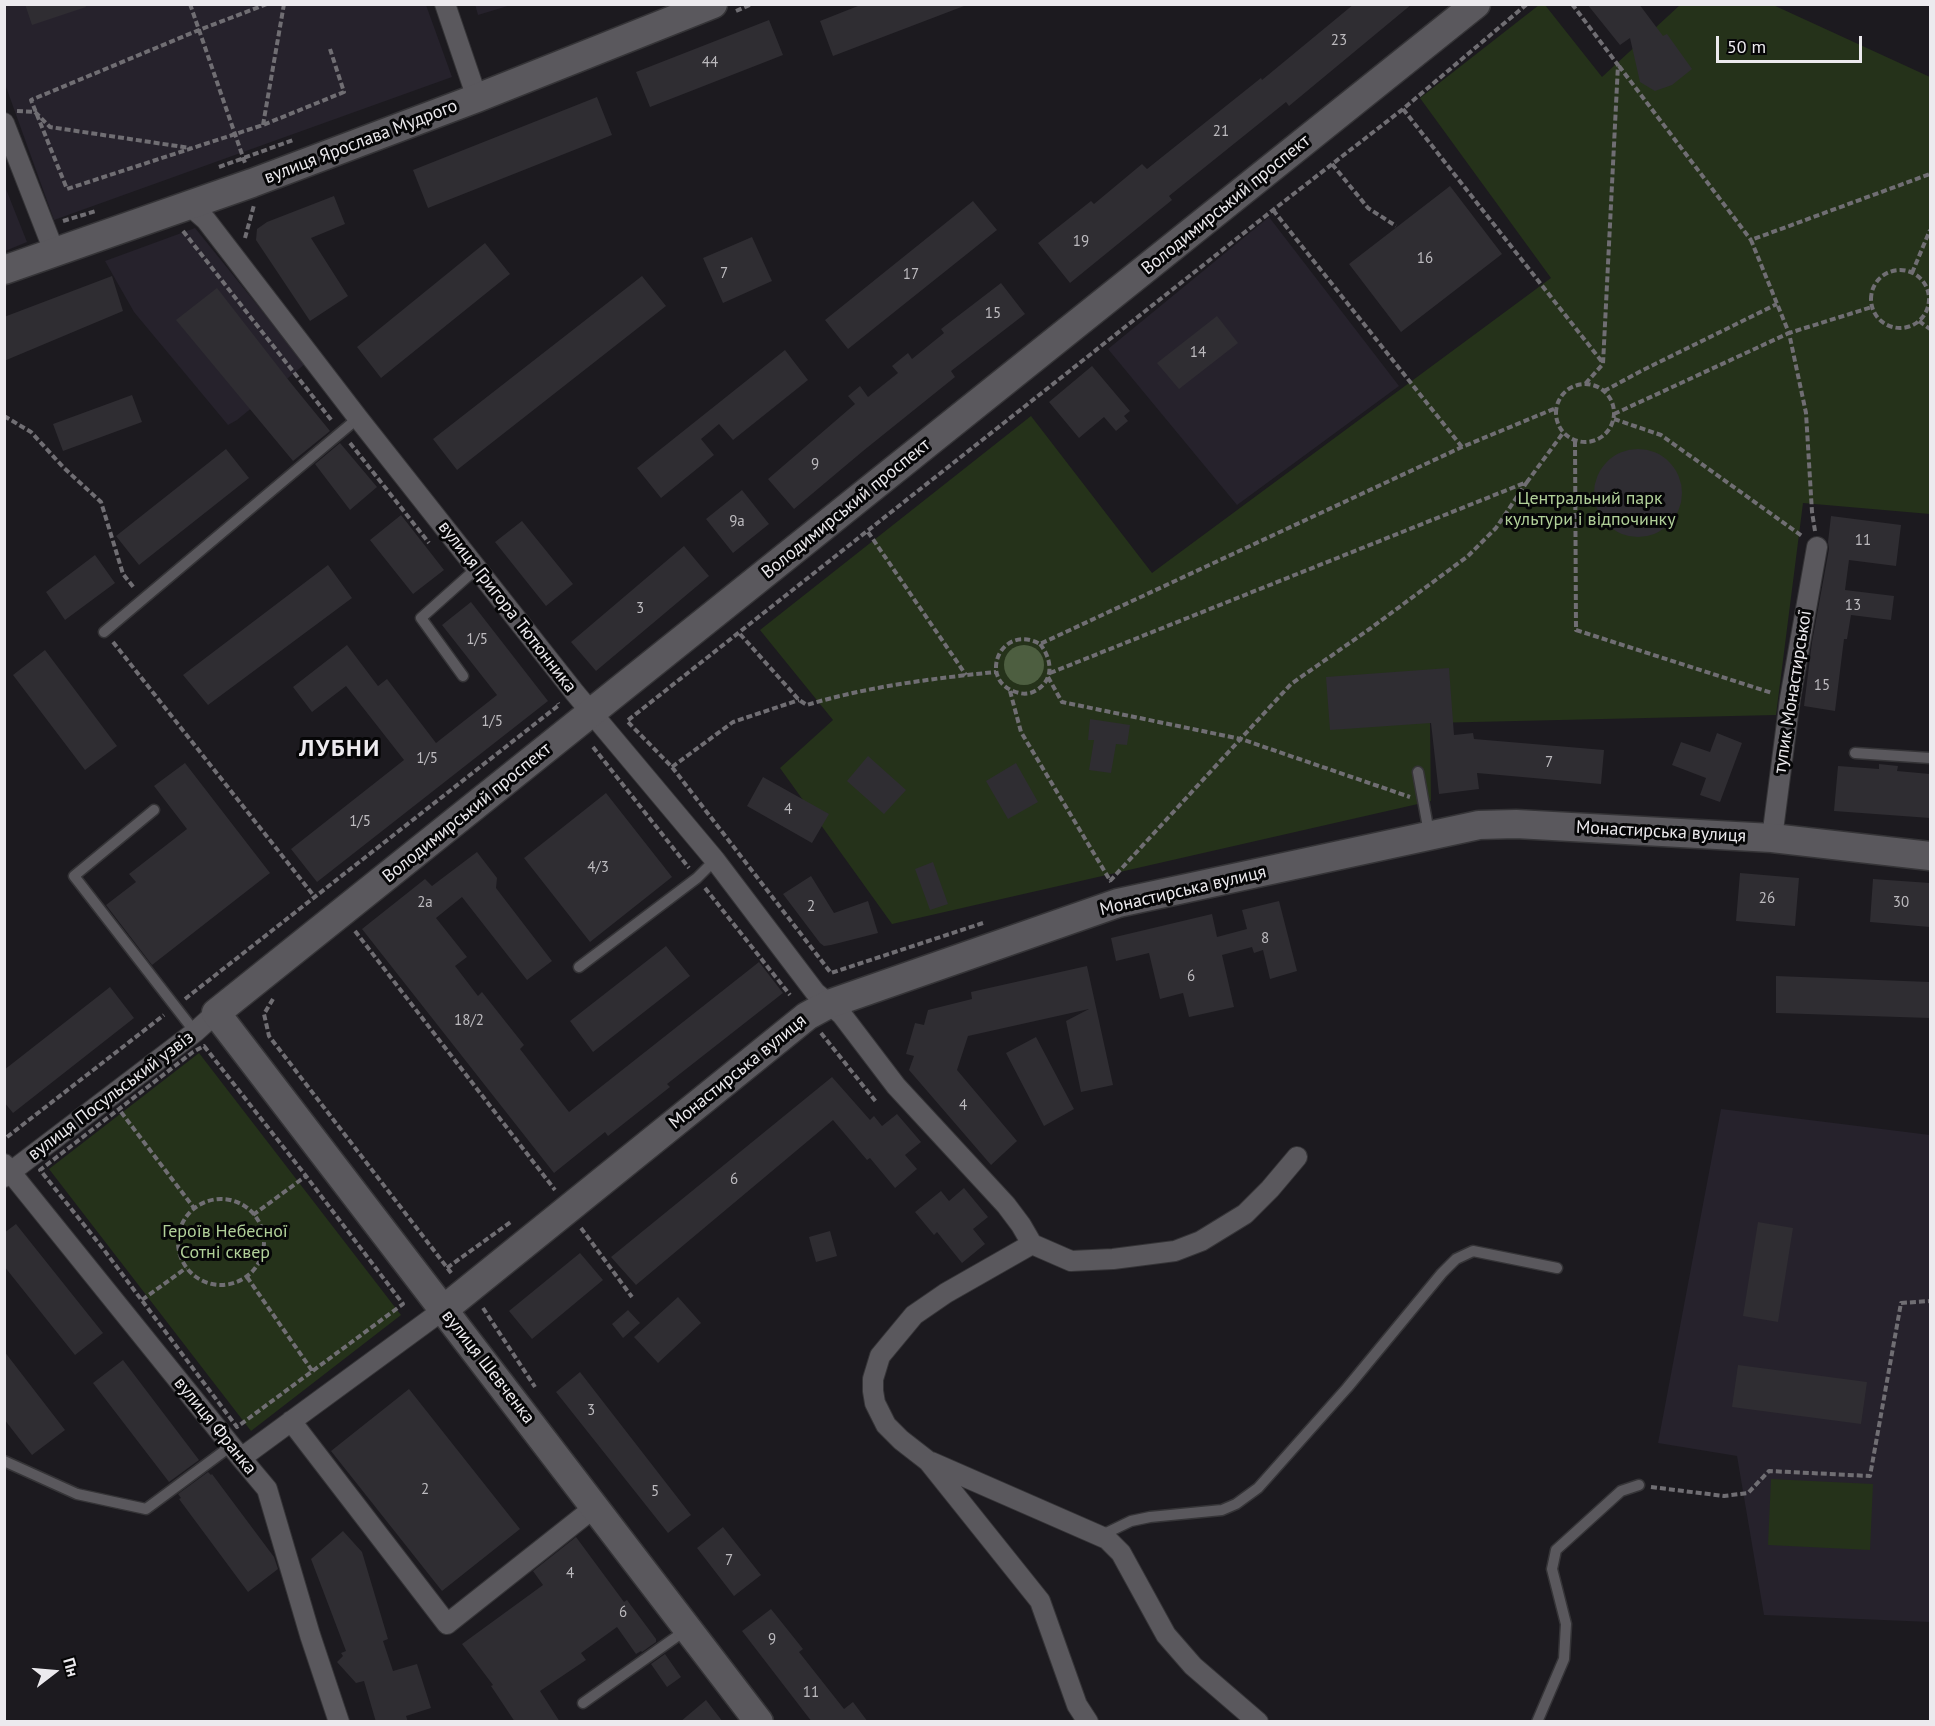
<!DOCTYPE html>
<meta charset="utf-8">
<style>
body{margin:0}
#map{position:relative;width:1935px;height:1726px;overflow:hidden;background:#1c1a1f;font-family:"PT Sans",sans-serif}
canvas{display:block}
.frame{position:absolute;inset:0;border:6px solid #eceaee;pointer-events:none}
.north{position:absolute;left:24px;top:1642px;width:60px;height:60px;-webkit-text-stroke:4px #060607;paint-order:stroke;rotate:74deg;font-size:16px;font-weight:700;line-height:24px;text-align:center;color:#eceaee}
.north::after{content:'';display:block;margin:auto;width:21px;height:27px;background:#eceaee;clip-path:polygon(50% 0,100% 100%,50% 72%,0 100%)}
.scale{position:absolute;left:1716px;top:36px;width:146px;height:27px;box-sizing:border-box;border:3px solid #eceaee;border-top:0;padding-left:8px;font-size:18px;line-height:21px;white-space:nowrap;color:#eceaee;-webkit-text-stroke:4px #060607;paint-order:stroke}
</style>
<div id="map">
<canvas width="1935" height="1726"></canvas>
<div class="frame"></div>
<div class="north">Пн</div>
<div class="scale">50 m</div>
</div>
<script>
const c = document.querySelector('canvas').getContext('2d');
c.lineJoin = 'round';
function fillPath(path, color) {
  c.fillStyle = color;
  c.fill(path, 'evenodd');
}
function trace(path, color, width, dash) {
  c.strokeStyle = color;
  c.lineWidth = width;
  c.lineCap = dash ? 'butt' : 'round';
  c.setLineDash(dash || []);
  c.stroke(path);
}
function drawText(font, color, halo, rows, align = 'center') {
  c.font = font + ' "PT Sans",sans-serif';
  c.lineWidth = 6;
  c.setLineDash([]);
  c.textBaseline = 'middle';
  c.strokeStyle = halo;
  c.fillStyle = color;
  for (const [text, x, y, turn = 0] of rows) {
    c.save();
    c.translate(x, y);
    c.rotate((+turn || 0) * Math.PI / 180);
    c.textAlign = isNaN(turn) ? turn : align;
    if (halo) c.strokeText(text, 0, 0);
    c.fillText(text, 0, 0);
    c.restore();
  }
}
fillPath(new Path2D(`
 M5,4l421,1 26,72 -398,143 -49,-136z
 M475,4h36v1l-33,10z
 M4,184l23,58 -22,9h-1z
 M1269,217l130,169 -162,119 -129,-156z
 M195,228l110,136 -68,56 -9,5 -94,-113 -29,-51z
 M1721,1109l209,26v487l-166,-7 -27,-159 -79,-13z`), '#26222c');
fillPath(new Path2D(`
 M1771,4l159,73v437l-127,-11 -27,212 -346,8 1,78 -539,123 -112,-156 53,-48 -73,-90 271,-214 121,157 399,-295 -131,-180 119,-93h6l57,72 78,-72z
 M199,1053l202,262 -150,116 -202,-262z
 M1771,1479l102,5 -3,66 -102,-5z`), '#25321a');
fillPath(new Path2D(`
 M1004 665a20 20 0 1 1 40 0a20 20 0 1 1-40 0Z`), '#4d5e40');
fillPath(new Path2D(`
 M25,4h60l1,3 -54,18z
 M863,4h101v2l-131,50 -13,-35z
 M1354,4h58l-123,102 -3,-4 -117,94 3,4 -102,83 -32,-40 53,-42 3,3 48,-40 5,5 114,-91 1,2z
 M1587,4h52l24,32 4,-2 25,35 -20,16 -17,6 -15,-9 -10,-44 -10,7z
 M769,20l14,35 -133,52 -14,-35z
 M597,97l15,38 -184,73 -15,-38z
 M1450,186l52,68 -101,78 -52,-68z
 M334,196l11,28 -34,14 37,58 -38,25 -54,-81 1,-11 10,-7z
 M973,201l24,29 -149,119 -23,-29z
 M752,237l20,44 -49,22 -20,-45z
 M485,243l25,31 -129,104 -24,-31z
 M112,276l11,35 -119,50v-44z
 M642,276l24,30 -209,164 -24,-31z
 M1001,283l24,31 -74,57 4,6 -92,74 -69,58 -26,-30 87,-75 -7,-8 12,-10 8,11 30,-24 -6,-7 16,-13 4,6 32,-26 -3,-4z
 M217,288l73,94 40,49 -37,30 -117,-141z
 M1217,316l21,27 -59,46 -22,-26z
 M785,350l23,30 -75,60 -14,-16 -18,15 13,16 -53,43 -24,-30z
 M1092,366l38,45 -6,5 4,5 -12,10 -12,-14 -25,21 -30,-36z
 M132,395l10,27 -79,29 -10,-27z
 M340,443l37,44 -27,23 -35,-46z
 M1594 493a44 44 0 1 1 88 0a44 44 0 1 1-88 0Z
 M226,449l23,29 -110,87 -23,-29z
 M742,490l27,34 -36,29 -27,-34z
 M401,515l43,55 -31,24 -43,-54z
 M1831,516l70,9 -5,41 -47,-6 -4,30 49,6 -3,24 -40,-5 -4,24h-3l-9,72 -31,-5 8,-64 17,-93 -1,-7z
 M522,521l51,63 -27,22 -51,-64z
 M684,546l25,30 -113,95 -25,-29z
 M95,555l20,28 -50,37 -19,-28z
 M328,565l24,33 -144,107 -25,-30z
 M471,602l77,99 -231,181 -26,-33 113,-89 -58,-74 -34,26 -19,-25 54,-42 31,41 9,-7 49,64 61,-48 -55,-70z
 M45,650l72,96 -32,24 -72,-95z
 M1449,668l5,67 19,-2 1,6 130,11 -3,34 -124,-11 2,16 -40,5 -8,-71 -101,7 -4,-53z
 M1090,719l40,6 -3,20 -11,-1 -5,29 -22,-3 5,-30h-6z
 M1717,733l25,10 -22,59 -20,-7 6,-17 -34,-13 9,-23 29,10z
 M868,756l38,34 -22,24 -37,-33z
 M185,763l85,110 -118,92 -46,-60 30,-23 -7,-8 58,-45 -33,-43z
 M1016,763l22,39 -30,17 -22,-38z
 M1879,764l19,2 -1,5 33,3v44l-96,-7 4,-45 41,3z
 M763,777l66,37 -17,29 -65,-37z
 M606,793l66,84 -82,65 -66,-84z
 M477,852l20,26 -1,10 56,73 -25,19 -65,-83 -26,21 31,39 -12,9 23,30 4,-4 42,53 -4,4 49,63 190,-150 24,31 -116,91 3,3 -62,49 -3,-4 -51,41 -192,-244 63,-50 7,7z
 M933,862l15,42 -18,6 -15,-41z
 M1740,873l59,5 -4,48 -59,-5z
 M811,876l23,37 34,-12 10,32 -47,12 -7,1 -4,-3 -37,-49z
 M1873,879l57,4v44l-60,-5z
 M1279,901l18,70 -27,8 -7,-29 -9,3 -2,-6 -30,8 12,52 -45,10 -6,-24 -23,6 -11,-46 -33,8 -5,-23 101,-24 5,23 30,-8 -5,-19z
 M666,946l24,30 -97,76 -23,-31z
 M1087,966l26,119 -32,7 -15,-71 23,-12 -121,27 -11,34 60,71 -26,24 -82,-95 5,-14 -8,-2 9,-31 9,2 4,-15 44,-11 -1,-7z
 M1776,976l154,6v36l-154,-5z
 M110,987l24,31 -121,95 -9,-11v-32z
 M1036,1037l38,72 -30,17 -38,-73z
 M832,1077l38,43 4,-4 8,10 15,-12 24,28 -16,13 12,14 -22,19 -25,-30 -3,2 -34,-40 -197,165 -25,-28z
 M964,1188l24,29 -15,12 12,15 -23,19 -25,-31 -3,3 -19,-23 26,-21 8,10z
 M1758,1222l35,6 -15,94 -35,-6z
 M16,1224l87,109 -28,22 -71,-89v-33z
 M830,1231l7,25 -21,6 -7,-25z
 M580,1253l23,27 -71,59 -23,-28z
 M678,1297l23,26 -43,40 -24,-26z
 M628,1310l12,13 -17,15 -11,-14z
 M4,1351l61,79 -33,25 -28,-36z
 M123,1360l76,100 -30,22 -76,-99z
 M1738,1365l129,17 -6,42 -129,-17z
 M580,1372l111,143 -23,18 -112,-141z
 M409,1389l111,140 -78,62 -111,-140z
 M208,1472l3,3 1,-1 62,83 4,12 -30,23 -69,-93 2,-1 -3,-4z
 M723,1527l38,48 -27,21 -37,-48z
 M343,1531l19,21 26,87 -5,2 10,30 24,-7 14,44 -25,8 2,6h-32l-12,-41 -8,2 -19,-21 6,-6 -2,-3 5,-2 -35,-92z
 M576,1537l48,65 3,-2 29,39v3l-14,10 -1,-1 -5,3 -19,-27 -36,26 5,7 -46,31 20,31h-45l-24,-36 2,-1 -31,-41 81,-59 -10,-14z
 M771,1609l32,40 -4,3 45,57 9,-7 15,20h-56l-70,-91z
 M665,1654l16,23 -14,10 -16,-23z
 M706,1700l17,22h-43z`), '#2f2d32');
const lane = new Path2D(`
 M104,632l254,-214
 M463,676l-42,-58 56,-50
 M1855,753l75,5
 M1418,772l11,61
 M154,810l-80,66 121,156
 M579,967l118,-89 18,-18
 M4,1461l73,33 69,15 85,-63
 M1100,1536l31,-15 19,-4 72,-7 14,-6 22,-16 89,-100 95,-115 14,-14 17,-8 84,17
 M583,1703l103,-73
 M1537,1722l27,-63 2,-35 -14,-55 4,-19 65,-59 18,-6`);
const street = new Path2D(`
 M445,4l32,94
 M4,123l50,128
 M190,206l16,14 152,198 217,275 140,167 100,132 27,23 54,71 110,119 15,20 11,19 39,17 42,-2 62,-8 26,-10 44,-27 25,-25 27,-32
 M1772,838l18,-139 27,-152
 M4,1164l237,294 26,31 43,146 29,87
 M4,1177l191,-145 21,-19
 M1032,1244l-86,49 -32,22 -34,41 -7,23v12l2,12 11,22 15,15 27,21 112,140 37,104 11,17
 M291,1421l156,203 148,-117
 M241,1458l202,-148
 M931,1462l176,77 14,14 45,82 27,31 65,56`);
const secondary = new Path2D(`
 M4,270l248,-87 225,-85 236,-94
 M443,1310l364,-294 22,-12 289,-101 361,-78 37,-1 256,14 158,18
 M759,1722l-543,-709 1260,-1009`);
trace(lane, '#353437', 13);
trace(street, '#353437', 22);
trace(secondary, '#353437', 31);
trace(new Path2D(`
 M190,4l55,159
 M267,4l-68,26 -168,70 36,89 196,-64 81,-33 -14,-43
 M1572,4l46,61 -15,299 -18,20
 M736,11l16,-7
 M1619,66l132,174
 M1403,109l200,254
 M17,111l18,1 15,15 140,21
 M263,125l21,-121
 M1332,164l36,44 28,18
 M219,167l74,-27
 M1273,210l189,237
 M63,221l33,-10
 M183,231l149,190
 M245,238l9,-33
 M1871 299a29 29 0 1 1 58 0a29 29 0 1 1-58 0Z
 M1912,273l18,-43
 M1919,321l11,8
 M1556 413a29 29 0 1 1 58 0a29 29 0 1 1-58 0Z
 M1604,391l39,-21 134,-66
 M1614,414l175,-81 -38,-93 179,-66
 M4,416l27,16 33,36 37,34 22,72 12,15
 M1614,419l47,16 141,101
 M1575,441l1,189 196,63
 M350,443l79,100
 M1815,531l-3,-19 -6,-99 -17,-80 83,-26
 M868,532l98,143
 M740,634l59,66 8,5c58,-18 128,-27 189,-33
 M113,642l201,254
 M1040,644c12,15 15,36 -5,47 -7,4 -15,3 -22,0 -35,-14 -11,-68 27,-47l422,-197 94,-39
 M1050,673l477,-191 36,-49
 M1048,677l14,25 179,37 169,58
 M1010,691l11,41 90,150
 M593,747l96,121
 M672,767l61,-45 66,-22
 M1110,881l181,-197 80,-56 97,-72 28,-28 31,-46
 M705,888l85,107
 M983,923l-152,50 -159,-206 -45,-46 646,-511 130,-101 124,-105
 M355,931l200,259
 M185,999l374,-294 -1,-2
 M273,999l-9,15 5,22 183,238
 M821,1033l56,70
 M204,1046l102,130 97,128 -166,123 -136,-181 -61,-76 153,-118z
 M121,1112l73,96
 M7,1137l157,-122
 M178 1242a43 43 0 1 1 86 0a43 43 0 1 1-86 0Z
 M253,1215l53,-39
 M581,1228l51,69
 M447,1268l65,-47
 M247,1277l66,95
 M142,1300l44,-32
 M483,1308l52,79
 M1651,1487l73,9 24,-3 21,-22 101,5 31,-173 29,-2`), '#706e73', 4, [6, 3]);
trace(lane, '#5a585d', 10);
trace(street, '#5a585d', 20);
trace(secondary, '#5a585d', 28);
drawText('15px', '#bdbbbf', null, [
 ["23",1339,41],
 ["44",710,63],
 ["21",1221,132],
 ["19",1081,242],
 ["16",1425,259],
 ["7",724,274],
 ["17",911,275],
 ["15",993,314],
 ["14",1198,353],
 ["9",815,465],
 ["9а",737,522],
 ["11",1863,541],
 ["13",1853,606],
 ["3",640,609],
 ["1/5",477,640],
 ["15",1822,686],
 ["1/5",492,722],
 ["1/5",427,759],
 ["7",1549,763],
 ["4",788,810],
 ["1/5",360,822],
 ["4/3",598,868],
 ["26",1767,899],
 ["2а",425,903],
 ["30",1901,903],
 ["2",811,907],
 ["8",1265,939],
 ["6",1191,977],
 ["18/2",469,1021],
 ["4",963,1106],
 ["6",734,1180],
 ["3",591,1411],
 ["2",425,1490],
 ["5",655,1492],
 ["7",729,1561],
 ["4",570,1574],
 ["6",623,1613],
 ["9",772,1640],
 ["11",811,1693]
]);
drawText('18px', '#eceaee', '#060607', [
 ["вулиця Ярослава Мудрого",361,142,-21],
 ["Володимирський проспект",1226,205,-39],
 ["Володимирський проспект",846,509,-39],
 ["вулиця Григора Тютюнника",507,607,52],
 ["тупик Монастирської",1793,692,-81],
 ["Володимирський проспект",467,813,-39],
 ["Монастирська вулиця",1661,832,3],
 ["Монастирська вулиця",1183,891,-13],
 ["Монастирська вулиця",738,1072,-39],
 ["вулиця Посульський узвіз",111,1096,-37],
 ["вулиця Шевченка",488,1367,52],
 ["вулиця Франка",215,1426,51]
]);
drawText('18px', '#b1d099', '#060607', [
 ["Центральний парк",1590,499],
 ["культури і відпочинку",1590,520],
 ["Героїв Небесної",225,1232],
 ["Сотні сквер",225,1253]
]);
c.letterSpacing = '1.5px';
drawText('bold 24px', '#eceaee', '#060607', [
 ["ЛУБНИ",340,749]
]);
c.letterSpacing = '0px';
</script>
